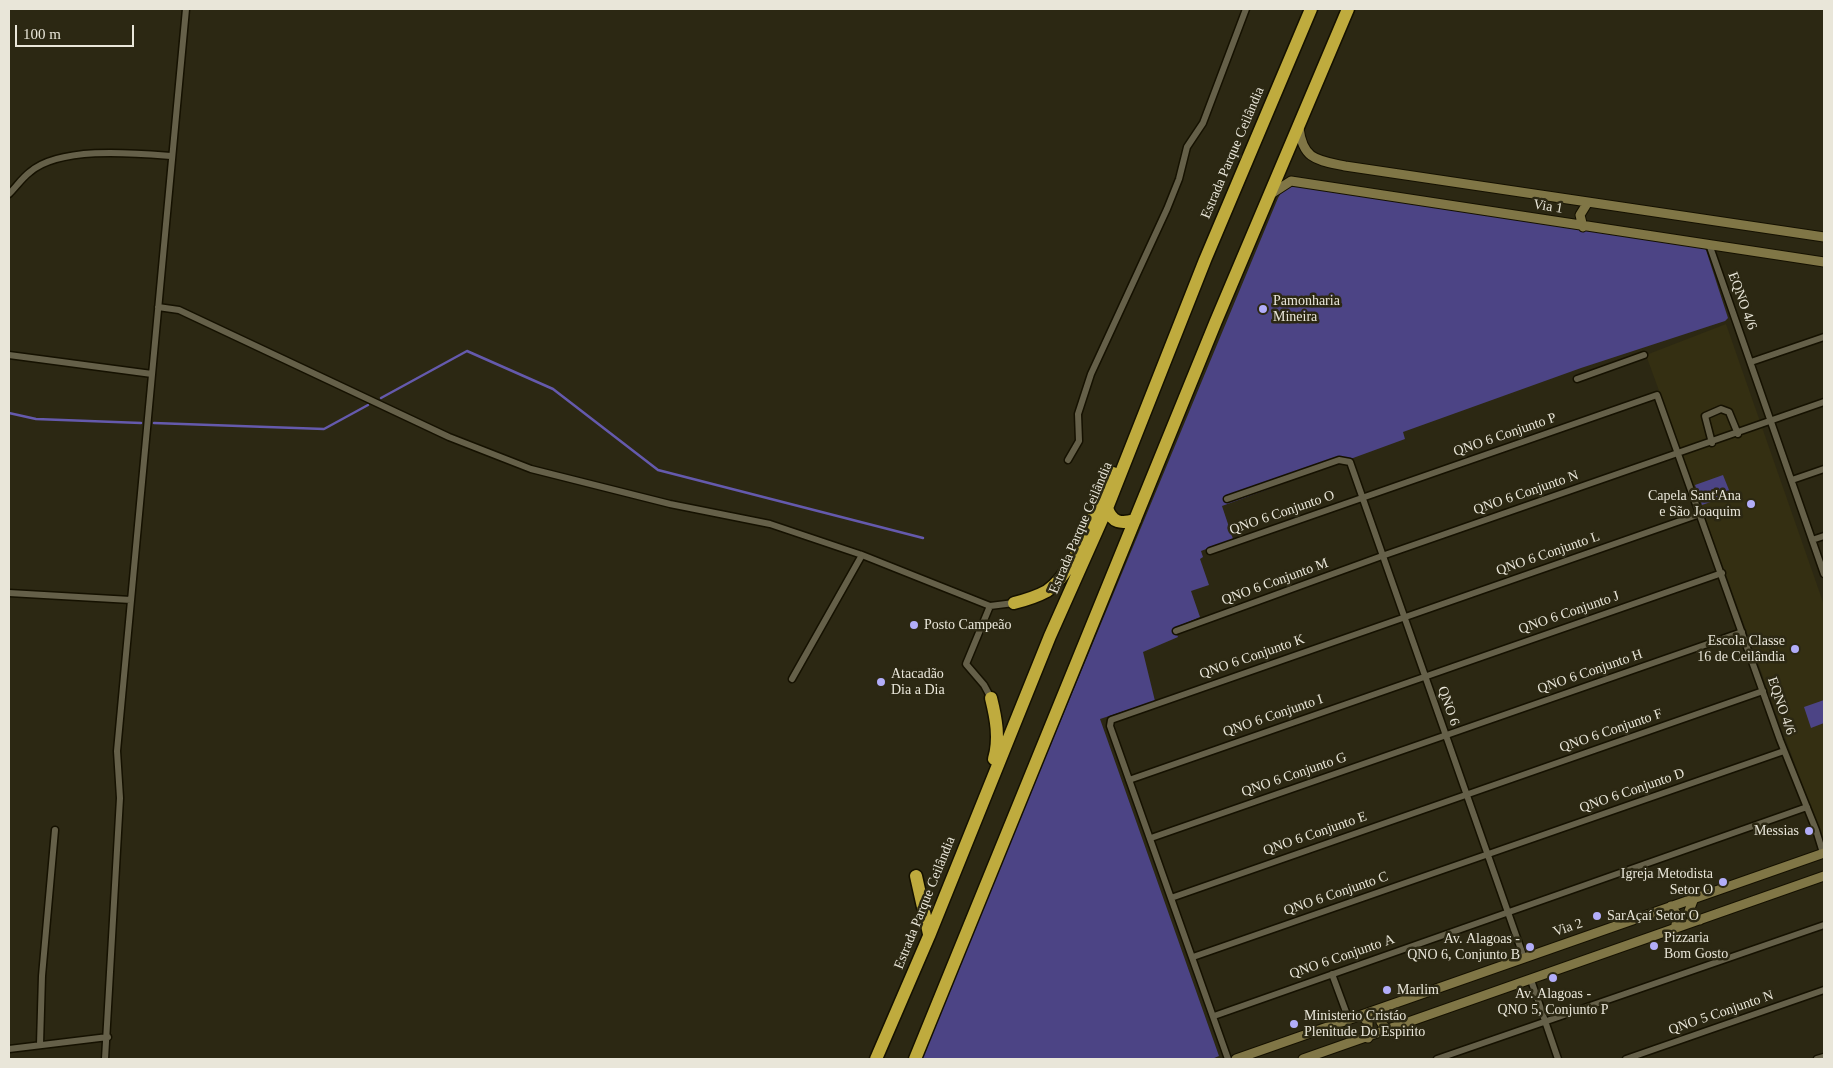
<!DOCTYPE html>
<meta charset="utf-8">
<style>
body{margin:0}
#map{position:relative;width:1833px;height:1068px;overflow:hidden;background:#2c2813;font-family:Georgia,serif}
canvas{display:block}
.frame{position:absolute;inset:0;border:10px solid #e9e6d9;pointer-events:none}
.scale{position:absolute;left:15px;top:25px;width:119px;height:22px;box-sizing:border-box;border:2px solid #e9e6d9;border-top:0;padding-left:6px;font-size:15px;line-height:18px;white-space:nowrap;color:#e9e6d9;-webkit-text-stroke:4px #2c2813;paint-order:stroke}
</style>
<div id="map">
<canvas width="1833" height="1068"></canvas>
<div class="frame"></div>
<div class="scale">100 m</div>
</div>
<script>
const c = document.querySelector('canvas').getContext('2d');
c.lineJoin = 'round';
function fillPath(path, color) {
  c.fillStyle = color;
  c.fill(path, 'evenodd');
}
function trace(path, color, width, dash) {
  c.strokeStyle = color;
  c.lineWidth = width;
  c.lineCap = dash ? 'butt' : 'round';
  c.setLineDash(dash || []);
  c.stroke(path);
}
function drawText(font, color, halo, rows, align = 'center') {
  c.font = font + ' Georgia,serif';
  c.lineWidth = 5;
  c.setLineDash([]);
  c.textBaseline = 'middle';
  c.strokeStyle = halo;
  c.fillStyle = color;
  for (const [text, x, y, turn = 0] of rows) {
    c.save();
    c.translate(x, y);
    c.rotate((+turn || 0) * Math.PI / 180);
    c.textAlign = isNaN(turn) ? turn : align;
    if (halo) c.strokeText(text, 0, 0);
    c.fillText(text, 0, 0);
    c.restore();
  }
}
fillPath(new Path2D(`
 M1726,324l98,281v239l-178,-489z`), '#342f12');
fillPath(new Path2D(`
 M1293,185l410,62 3,3 22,68 -3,3 -144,47 -178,64 2,7 -183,67 11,33 -32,12 2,6 -3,2 9,26 -18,6 9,26 -26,11 4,9 -35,15 12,49 -55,18 119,337 -7,3h-292l358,-861 4,-7z
 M1723,475l8,20 -29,10 -7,-20z
 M1824,700v23l-13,5 -7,-21z`), '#4c4485');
trace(new Path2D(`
 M381,398l86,-47 86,38 105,81 265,68
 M9,413l27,6 105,4
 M154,423l170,6 44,-24`), '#655aad', 2.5);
const street = new Path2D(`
 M9,194c7,-7 13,-16 21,-22 30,-26 104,-19 142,-16
 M1709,244l115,330
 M158,307l21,3 270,127 82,32 139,35 100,20 92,31 128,51 24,-3
 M9,355l143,19
 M1751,362l73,-25
 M1577,379l67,-24
 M1712,443l-7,-27 16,-7 8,3 9,22
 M1068,460l11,-19 -1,-27 13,-40 76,-165 12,-30 8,-32 16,-24 43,-114
 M1792,480l32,-11
 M1227,499l112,-39 11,2 174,496
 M1812,540l12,-4
 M1210,551l447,-156 123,345 36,90 7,23
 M9,593l122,7
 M990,606l-24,58 18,21 7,13
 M1176,631l206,-75 442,-154
 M792,679l70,-124
 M1129,780l593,-207
 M1151,838l591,-206
 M1171,898l592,-207
 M1193,957l591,-206
 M1332,974l17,46
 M1531,980l27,79
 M1214,1016l593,-209
 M40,1044l2,-68 13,-146
 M9,1049l99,-12
 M105,1059l15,-261 -3,-47 69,-742
 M1228,1059l-118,-333 1,-6 589,-206
 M1437,1059l387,-134
 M1626,1059l198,-69
 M1817,1059l7,-2`);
const secondary = new Path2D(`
 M1299,128c4,32 18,32 46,38l479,71
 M1271,194l20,-13 533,81
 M1583,227l-3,-12 8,-13
 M1694,898l-5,13 4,8 7,1
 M1671,906l7,10 -3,13
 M1381,1010v12l6,8
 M1362,1017l6,4v17
 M1236,1059l588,-206
 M1303,1059l521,-183`);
const highway = new Path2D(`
 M1107,508c5,15 14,16 28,12
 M1014,603c12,-3 22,-6 33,-12 30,-20 48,-85 66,-118
 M991,698c5,20 9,41 3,61
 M916,876l13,58
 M876,1059l53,-123 121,-300 57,-128 98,-248 106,-251
 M915,1059l301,-738 132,-312`);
trace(street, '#151100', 9);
trace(secondary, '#151100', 11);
trace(highway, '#151100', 15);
trace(street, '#656049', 6);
trace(secondary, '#807646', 9);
trace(highway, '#bfab3e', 12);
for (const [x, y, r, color] of [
 [1263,309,5,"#b2adf9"],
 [1751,504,5,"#b2adf9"],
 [914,625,5,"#b2adf9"],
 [1795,649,5,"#b2adf9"],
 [881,682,5,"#b2adf9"],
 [1809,831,5,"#b2adf9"],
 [1723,882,5,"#b2adf9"],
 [1597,916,5,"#b2adf9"],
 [1654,946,5,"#b2adf9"],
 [1530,947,5,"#b2adf9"],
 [1553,978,5,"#b2adf9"],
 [1387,990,5,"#b2adf9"],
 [1294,1024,5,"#b2adf9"]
]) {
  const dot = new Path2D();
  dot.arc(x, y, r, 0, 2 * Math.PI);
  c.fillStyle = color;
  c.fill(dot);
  trace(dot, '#2c2813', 2);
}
drawText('14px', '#e9e6d9', '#2c2813', [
 ["Estrada Parque Ceilândia",1233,153,-67],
 ["Via 1",1548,207,9],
 ["EQNO 4/6",1742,301,70],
 ["QNO 6 Conjunto P",1505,435,-19],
 ["QNO 6 Conjunto N",1526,493,-19],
 ["QNO 6 Conjunto O",1282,513,-19],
 ["Estrada Parque Ceilândia",1081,528,-67],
 ["QNO 6 Conjunto L",1548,554,-19],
 ["QNO 6 Conjunto M",1275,582,-20],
 ["QNO 6 Conjunto J",1569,613,-19],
 ["QNO 6 Conjunto K",1252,657,-19],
 ["QNO 6 Conjunto H",1590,672,-19],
 ["QNO 6",1448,706,71],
 ["EQNO 4/6",1781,706,71],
 ["QNO 6 Conjunto I",1273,716,-19],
 ["QNO 6 Conjunto F",1611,731,-19],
 ["QNO 6 Conjunto G",1294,775,-19],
 ["QNO 6 Conjunto D",1632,791,-19],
 ["QNO 6 Conjunto E",1315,834,-19],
 ["QNO 6 Conjunto C",1336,894,-19],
 ["Estrada Parque Ceilândia",925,903,-68],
 ["Via 2",1568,928,-19],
 ["QNO 6 Conjunto A",1342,957,-19],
 ["QNO 5 Conjunto N",1721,1013,-19]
]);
drawText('14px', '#e9e6d9', '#2c2813', [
 ["Pamonharia",1273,301],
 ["Mineira",1273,317],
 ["Capela Sant'Ana",1741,496,"right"],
 ["e São Joaquim",1741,512,"right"],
 ["Posto Campeão",924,625],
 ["Escola Classe",1785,641,"right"],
 ["16 de Ceilândia",1785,657,"right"],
 ["Atacadão",891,674],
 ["Dia a Dia",891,690],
 ["Messias",1799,831,"right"],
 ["Igreja Metodista",1713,874,"right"],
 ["Setor O",1713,890,"right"],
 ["SarAçaí Setor O",1607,916],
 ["Pizzaria",1664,938],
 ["Bom Gosto",1664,954],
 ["Av. Alagoas -",1520,939,"right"],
 ["QNO 6, Conjunto B",1520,955,"right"],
 ["Marlim",1397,990],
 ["Av. Alagoas -",1553,994,"center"],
 ["QNO 5, Conjunto P",1553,1010,"center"],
 ["Ministerio Cristáo",1304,1016],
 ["Plenitude Do Espirito",1304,1032]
], 'left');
</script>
